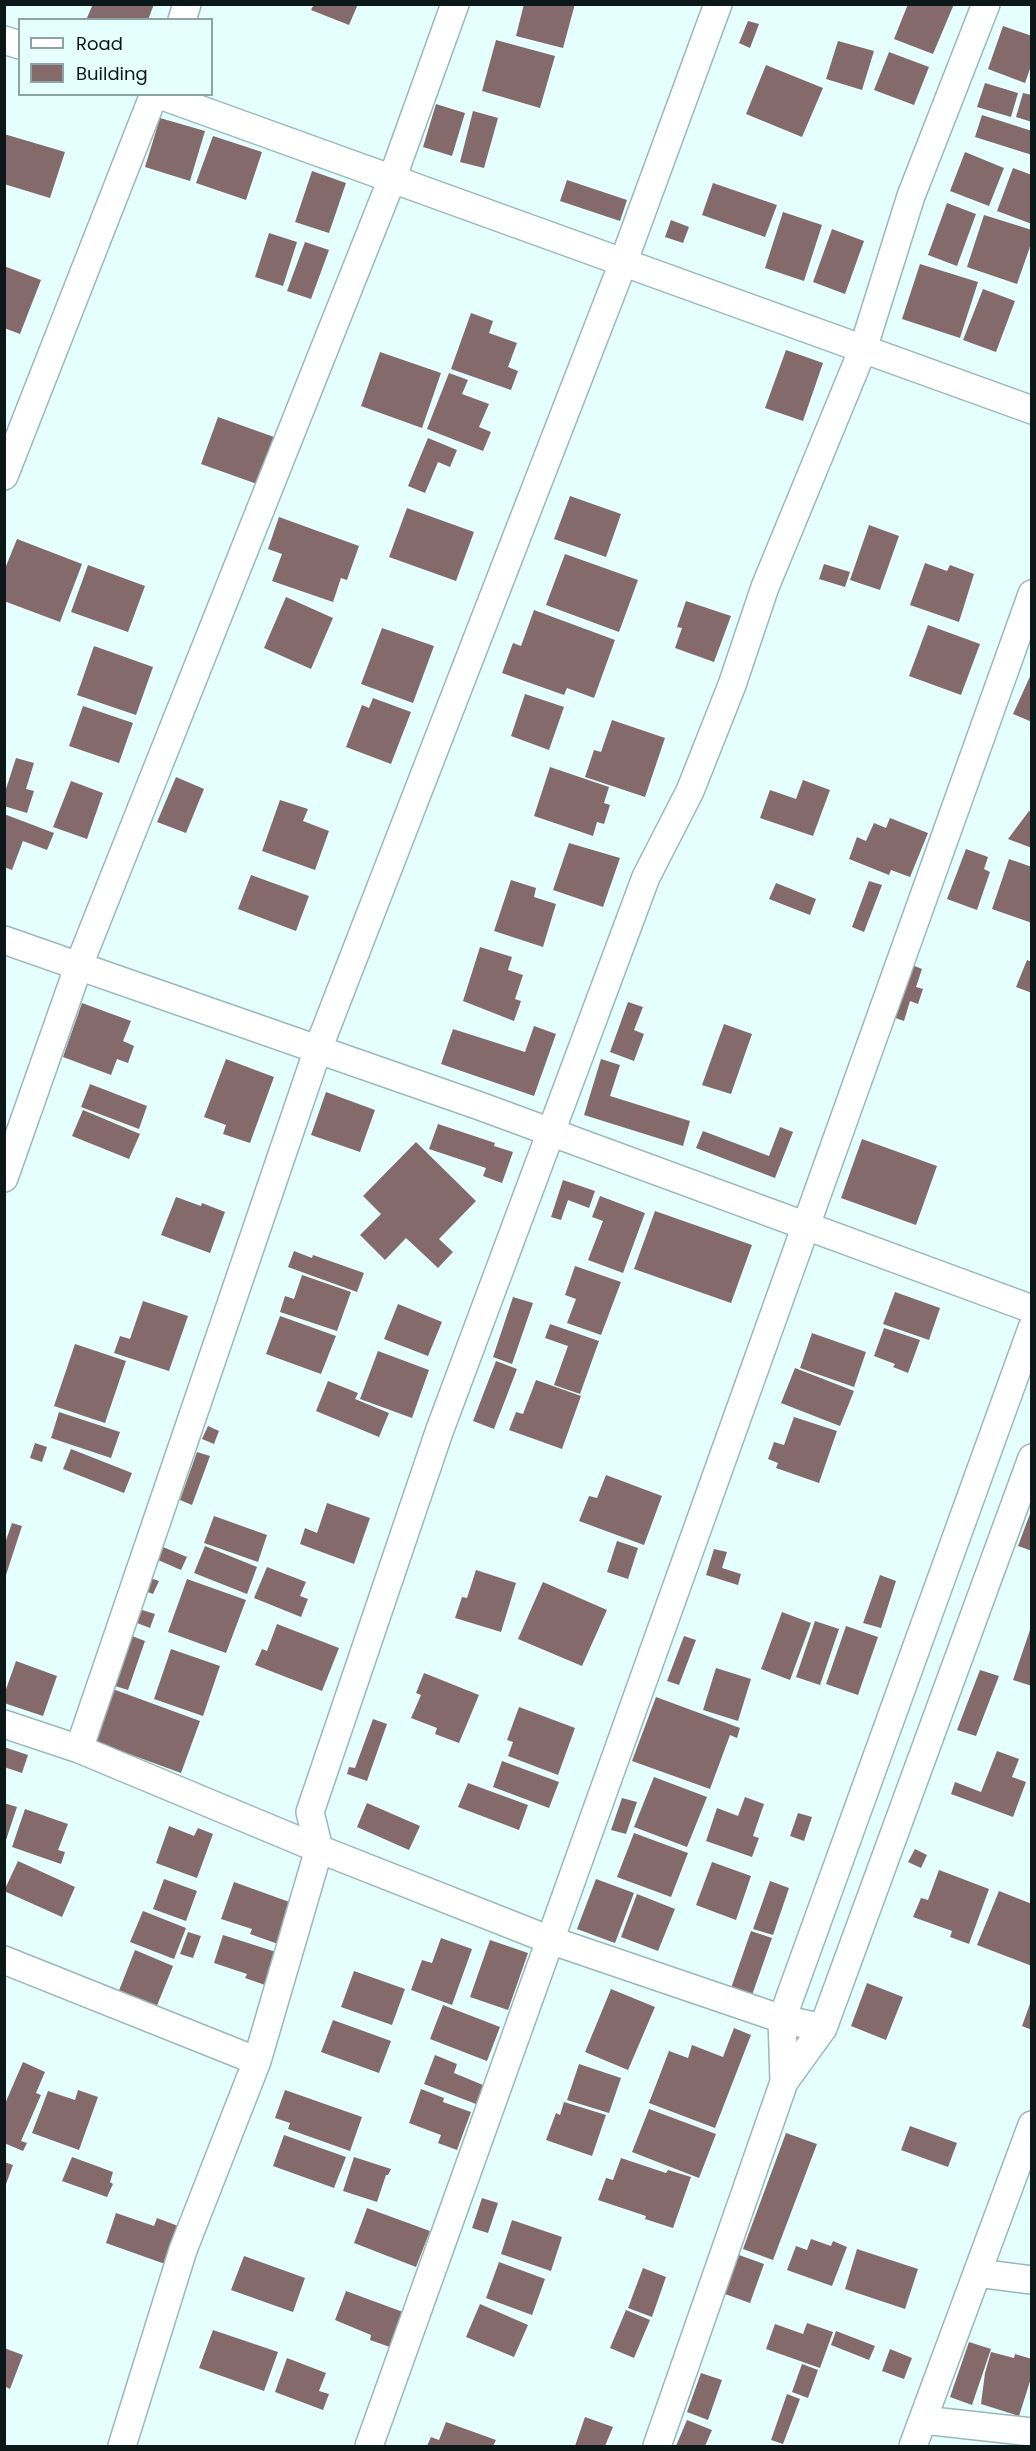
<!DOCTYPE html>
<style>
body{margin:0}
#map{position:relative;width:1036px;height:2451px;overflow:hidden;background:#e5ffff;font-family:Poppins,sans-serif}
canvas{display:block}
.frame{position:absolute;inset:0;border:6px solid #0c1818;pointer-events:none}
.legend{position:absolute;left:18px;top:18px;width:195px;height:78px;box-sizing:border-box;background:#e5ffff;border:2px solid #8ea3a3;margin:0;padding:8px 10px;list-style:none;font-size:18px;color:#0c1818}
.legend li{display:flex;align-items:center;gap:12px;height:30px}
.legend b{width:30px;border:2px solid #8ea3a3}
</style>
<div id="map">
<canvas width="1036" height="2451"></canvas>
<div class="frame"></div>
<ul class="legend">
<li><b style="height:8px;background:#fff"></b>Road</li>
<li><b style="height:16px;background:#846a6b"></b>Building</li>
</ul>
</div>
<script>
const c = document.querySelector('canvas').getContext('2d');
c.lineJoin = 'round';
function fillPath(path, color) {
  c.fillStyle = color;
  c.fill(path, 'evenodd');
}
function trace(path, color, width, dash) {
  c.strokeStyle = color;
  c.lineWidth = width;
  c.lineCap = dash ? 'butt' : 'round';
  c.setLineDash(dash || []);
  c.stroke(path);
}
fillPath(new Path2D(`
 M93,4h61l-6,16h-62z
 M314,4h44l-9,21 -38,-15z
 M524,4h51l-12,44 -47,-12z
 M908,4h46l-21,50 -39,-15z
 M748,21l11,3 -9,24 -11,-5z
 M1003,26l29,10v27l-7,20 -37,-14z
 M496,40l59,16 -15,52 -58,-17z
 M838,41l36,10 -12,39 -36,-11z
 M889,52l40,15 -15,38 -40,-15z
 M766,65l57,23 -21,49 -56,-23z
 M985,83l33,10 -7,24 -34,-10z
 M1023,93l9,2v27l-16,-5z
 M436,104l29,9 -13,43 -29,-9z
 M473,111l25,7 -14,50 -24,-6z
 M982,115l50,16v24l-57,-18z
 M160,118l45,13 -15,50 -45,-14z
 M4,134l61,18 -15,46 -46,-14z
 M213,136l49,16 -16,48 -50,-17z
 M965,152l39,16 -15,38 -39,-15z
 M1013,168l19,7v49l-35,-13z
 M312,171l34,12 -17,50 -34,-11z
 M567,180l60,20 -7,21 -60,-20z
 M713,183l64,22 -12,32 -63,-22z
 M947,203l29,11 -19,52 -29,-11z
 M783,212l39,13 -18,56 -39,-13z
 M984,215l48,15v11l-15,43 -50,-17z
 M671,220l18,7 -6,16 -18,-6z
 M832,229l32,12 -19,53 -32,-12z
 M269,233l28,9 -14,44 -28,-9z
 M305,242l24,8 -18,49 -24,-8z
 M920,264l58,18 -18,56 -58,-19z
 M4,266l37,14 -21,54 -16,-6z
 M983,289l32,12 -19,51 -33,-12z
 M471,313l22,8 -4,12 28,10 -9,24 10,4 -7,19 -60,-21z
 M786,350l37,13 -20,58 -38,-13z
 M380,352l61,21 -19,55 -61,-22z
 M449,373l19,7 -6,14 27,10 -10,23 12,5 -8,19 -56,-22z
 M218,417l56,20 -17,47 -56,-20z
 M428,438l29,12 -7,17 -12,-5 -13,31 -17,-7z
 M570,496l51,18 -15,43 -52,-18z
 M407,508l67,24 -18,49 -67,-24z
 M279,517l80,29 -12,34 -6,-2 -8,24 -61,-21 10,-27 -14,-5z
 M869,525l30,11 -19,54 -30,-10z
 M17,539l65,25 -22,58 -56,-21v-30z
 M565,554l73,26 -19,52 -73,-27z
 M925,563l22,8 3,-6 24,9 -15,48 -49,-17z
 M824,564l26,8 -5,15 -26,-8z
 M88,565l57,21 -17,46 -57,-20z
 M286,597l47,21 -22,51 -47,-21z
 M686,601l45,15 -17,46 -39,-14 7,-20 -5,-1z
 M534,610l81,30 -21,58 -27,-10 -3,7 -62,-22 11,-30 8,3z
 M928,625l52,19 -19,51 -52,-19z
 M382,628l52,18 -21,57 -52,-19z
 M94,646l59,21 -17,48 -59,-20z
 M1032,672v50l-19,-8z
 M525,694l39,13 -15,43 -38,-14z
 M373,698l38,14 -20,52 -45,-17 16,-42 7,3z
 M83,706l50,17 -14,40 -50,-17z
 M612,720l53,18 -20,59 -60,-20 9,-27 7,2z
 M16,758l18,5 -8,26 8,2 -7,22 -23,-7v-11z
 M550,767l59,20 -5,16 6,2 -6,19 -7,-2 -4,14 -59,-20z
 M176,777l28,12 -18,44 -29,-11z
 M803,780l27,10 -17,46 -53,-18 10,-28 26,9z
 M71,781l32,12 -16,46 -34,-12z
 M280,800l28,9 -5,12 26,10 -14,39 -53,-19z
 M1029,811l3,1v36l-24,-9z
 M4,814l50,19 -7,17 -24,-9 -11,29 -8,-3z
 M890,818l38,15 -18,44 -19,-7 -2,5 -40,-16 8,-22 9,4 8,-18 12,5z
 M569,843l51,15 -17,49 -50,-17z
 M966,849l22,8 -4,12 6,3 -13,38 -30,-11z
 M1009,859l23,8v56l-40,-14z
 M251,875l58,21 -13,35 -58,-22z
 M511,880l25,8 -2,9 22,7 -13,43 -49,-16z
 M869,881l13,4 -18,47 -12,-5z
 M776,883l40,16 -6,16 -41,-16z
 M480,947l32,10 -4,13 15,5 -8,24 6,2 -7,20 -51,-20z
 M1027,960l5,2v31l-16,-6z
 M907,963l15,6 -6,18 7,2 -5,15 -8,-3 -6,20 -17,-6z
 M628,1002l15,5 -9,23 10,4 -10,27 -24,-9z
 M82,1003l49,18 -8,20 11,5 -6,17 -11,-4 -6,16 -48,-18z
 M724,1024l28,10 -21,60 -29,-9z
 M534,1026l22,8 -22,62 -93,-32 12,-35 72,23z
 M226,1059l48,18 -24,66 -27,-9 3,-9 -22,-8z
 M601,1059l19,6 -10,31 80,25 -7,25 -99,-31z
 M90,1084l57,22 -8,23 -58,-22z
 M326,1092l49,18 -15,42 -49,-17z
 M83,1110l57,24 -11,25 -57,-23z
 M438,1124l57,19 -1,3 19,6 -11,31 -19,-7 3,-8 -57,-19z
 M780,1127l13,5 -18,46 -79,-30 7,-17 66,25z
 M862,1139l75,27 -21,59 -75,-27z
 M416,1142l60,59 -37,38 14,13 -15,16 -32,-30 -21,22 -25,-25 21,-21 -18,-18z
 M563,1180l32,11 -6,17 -21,-8 -7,20 -10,-3z
 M600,1196l45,17 -22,60 -35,-13 15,-39 -11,-4z
 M176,1197l25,9 1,-3 23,9 -15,41 -49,-18z
 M655,1211l97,34 -21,58 -97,-34z
 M294,1251l18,7 1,-3 51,18 -7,19 -69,-25z
 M575,1266l46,16 -20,53 -34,-12 9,-24 -11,-4z
 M302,1275l49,17 -14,39 -57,-19 5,-16 9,3z
 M895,1292l45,16 -11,32 -46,-16z
 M513,1297l20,6 -21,61 -19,-7z
 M143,1301l45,15 -19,55 -55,-18 6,-17 10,3z
 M398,1304l44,18 -14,34 -44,-17z
 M280,1316l56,20 -15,38 -55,-20z
 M550,1324l49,17 -19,53 -26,-9 14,-39 -23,-8z
 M884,1328l36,12 -12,33 -15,-6 2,-3 -21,-8z
 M812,1333l54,19 -12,35 -54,-19z
 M75,1344l51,17 -21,62 -51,-17z
 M378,1351l51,19 -17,48 -52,-19z
 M496,1361l21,8 -23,60 -21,-8z
 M795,1368l59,23 -14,35 -59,-23z
 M536,1380l45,16 -19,53 -53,-19 7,-18 7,2z
 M328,1381l30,12 -3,6 34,14 -10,24 -63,-26z
 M59,1412l61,20 -9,26 -60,-20z
 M794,1417l43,14 -18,52 -43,-15 2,-5 -10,-4 6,-17 10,3z
 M208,1426l11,5 -5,13 -12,-5z
 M35,1443l12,4 -5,15 -12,-4z
 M71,1449l61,24 -8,20 -61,-24z
 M197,1452l13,4 -18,49 -12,-5z
 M606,1475l56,21 -18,49 -65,-24 10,-25 8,2z
 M327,1503l43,15 -16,46 -54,-20 5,-16 12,5z
 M1031,1511h1v40l-14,-5z
 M214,1516l53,19 -9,27 -54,-19z
 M12,1523l10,3 -17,52 -1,-32z
 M617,1541l21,7 -10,31 -21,-7z
 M205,1546l52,21 -10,27 -53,-21z
 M163,1547l24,10 -6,13 -23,-10z
 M714,1549l13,3 -5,16 19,6 -3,11 -32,-10z
 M267,1567l39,15 -6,14 8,3 -7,18 -47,-19z
 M476,1570l40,13 -15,49 -46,-14 7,-21 5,1z
 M880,1575l16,6 -15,47 -18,-5z
 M150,1578l9,3 -6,13 -8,-3z
 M187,1579l59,21 -20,53 -58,-21z
 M543,1582l64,28 -25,56 -64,-27z
 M142,1610l13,4 -5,14 -13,-5z
 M782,1612l29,11 -21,57 -29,-11z
 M815,1621l24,8 -19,56 -24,-8z
 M277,1624l62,24 -17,43 -67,-26 7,-16 5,2z
 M846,1626l32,11 -20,58 -32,-11z
 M1031,1627h1v59l-19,-6z
 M132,1636l13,5 -17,49 -13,-4z
 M684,1636l12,4 -17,45 -12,-4z
 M171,1649l49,17 -17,50 -49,-17z
 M16,1661l41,15 -14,40 -39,-13v-8z
 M716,1668l35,11 -13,42 -35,-11z
 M980,1670l19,6 -23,60 -19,-6z
 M424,1673l55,22 -20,48 -24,-9 2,-6 -26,-10 10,-23 -5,-2z
 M110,1688l90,33 -19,52 -90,-33z
 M656,1697l84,31 -3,10 -7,-3 -20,54 -78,-28z
 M519,1707l56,21 -17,47 -50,-19 5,-14 -6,-2z
 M373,1719l14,5 -20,57 -20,-7 2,-7 6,1z
 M4,1747l24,8 -6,18 -18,-6z
 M997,1751l22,8 -7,18 14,5 -13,35 -62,-23 4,-12 26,10z
 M502,1761l57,21 -10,26 -56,-21z
 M654,1777l53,20 -20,50 -53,-20z
 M468,1783l60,22 -9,25 -61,-23z
 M745,1797l19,7 -11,32 6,2 -7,19 -46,-16 11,-33 21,8z
 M622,1798l15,4 -11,32 -15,-4z
 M4,1803l13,4 -12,36h-1z
 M367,1803l53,23 -11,24 -52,-23z
 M25,1809l43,15 -10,26 7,2 -4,12 -49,-17z
 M798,1813l14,4 -8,24 -14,-5z
 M169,1826l25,10 4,-8 15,6 -16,44 -41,-15z
 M634,1833l54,20 -17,44 -54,-20z
 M915,1849l12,6 -6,13 -13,-6z
 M18,1861l57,26 -13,30 -58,-26z
 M712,1862l39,14 -15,44 -40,-15z
 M939,1870l50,19 -20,55 -19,-7 2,-6 -39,-14 8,-19 7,2z
 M164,1879l33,12 -11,30 -33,-12z
 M596,1879l38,14 -19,50 -38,-14z
 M770,1881l19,7 -16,47 -20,-6z
 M234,1882l61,22 -14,41 -31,-11 2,-5 -31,-10z
 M999,1891l33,13v62l-55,-21z
 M637,1894l38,15 -17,42 -37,-14z
 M143,1911l43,17 -12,31 -44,-17z
 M751,1931l21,7 -21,60 -21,-7z
 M188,1932l13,4 -8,22 -13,-4z
 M223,1935l53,17 -11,33 -20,-7 2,-4 -33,-11z
 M441,1938l31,11 -20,56 -41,-15 11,-30 10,3z
 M490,1940l38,13 -20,57 -38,-13z
 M135,1950l38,16 -17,42 -38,-15z
 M354,1971l51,18 -13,36 -51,-18z
 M867,1983l36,14 -17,43 -35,-14z
 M611,1989l44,18 -27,63 -43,-18z
 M1031,2001h1v29l-10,-4z
 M443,2005l57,22 -13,34 -57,-22z
 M333,2020l58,21 -12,32 -58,-21z
 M734,2028l17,7 -36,93 -66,-25 20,-52 19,7 4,-13 31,12z
 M435,2055l22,9 -3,9 29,12 -7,19 -52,-20z
 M23,2062l22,10 -9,21 5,2 -20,46 6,2 -4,8 -19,-8v-37z
 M579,2064l42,14 -12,35 -42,-13z
 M421,2089l23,9 -1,4 28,10 -14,38 -19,-7 3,-8 -32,-12z
 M78,2090l20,7 -19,53 -47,-17 16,-42 27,9z
 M285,2090l77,27 -12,34 -62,-22 2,-6 -15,-5z
 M564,2102l42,13 -14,41 -46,-16 10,-27 4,2z
 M649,2109l67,25 -17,44 -67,-26z
 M910,2126l47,17 -9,24 -47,-17z
 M786,2133l31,11 -44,116 -30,-11z
 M284,2135l62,22 -12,31 -61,-22z
 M72,2157l41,15 -3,10 3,2 -6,13 -45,-16z
 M354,2157l37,12 -3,6h-2l-9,27 -34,-11z
 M621,2158l45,15 2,-3 23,7 -18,51 -28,-9 1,-3 -48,-16 8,-22 7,2z
 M4,2162l9,3 -8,22h-1z
 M482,2198l16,5 -10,30 -16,-5z
 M367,2208l63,23 -14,36 -62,-24z
 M116,2213l38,13 3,-8 21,8 -13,38 -59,-21z
 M512,2220l50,17 -11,34 -50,-17z
 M811,2239l20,7 2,-5 14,6 -15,39 -45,-16 9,-24 11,4z
 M857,2249l61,20 -13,40 -60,-20z
 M739,2255l25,9 -14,39 -25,-9z
 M244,2256l61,22 -12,34 -62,-22z
 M499,2262l46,17 -13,36 -46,-17z
 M643,2268l23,9 -14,40 -24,-9z
 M346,2291l57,21 -13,35 -20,-7 1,-5 -36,-15z
 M480,2304l48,21 -14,32 -48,-20z
 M626,2310l24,10 -16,38 -24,-10z
 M807,2323l26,9 -13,36 -54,-19 9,-25 28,10z
 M213,2330l65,22 -14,39 -65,-23z
 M836,2331l39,15 -6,14 -38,-15z
 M969,2342l22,7 -19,56 -22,-8z
 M4,2348l19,7 -13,34 -6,-3z
 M890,2349l22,9 -8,21 -22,-8z
 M991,2352l23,6 1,-4 17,5v16l-13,41 -38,-12 4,-31z
 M287,2358l39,15 -7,18 10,3 -6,16 -48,-18z
 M802,2364l16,6 -10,28 -16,-6z
 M701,2373l21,7 -14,40 -21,-8z
 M787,2394l13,5 -17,45 -12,-4z
 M585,2417l28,10 -8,19h-30z
 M687,2420l25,10 -7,16h-29z
 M446,2422l50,18 -3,6h-66l4,-9 8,3z`), '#846a6b');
const street = new Path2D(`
 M182,20l5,-16
 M4,40l16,5
 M157,94l875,316
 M4,476l150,-382
 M4,940l473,165 555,204
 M4,1178l75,-213 313,-786 63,-175
 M4,1724l75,25 240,100 231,91 232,79 41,9
 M79,1749l239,-700 305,-786 95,-259
 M4,1960l253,101
 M784,2082l-2,-63 250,-691
 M977,2273l55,7
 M923,2420l109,12
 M122,2446l61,-196 74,-189 62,-212 -9,-37 129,-380 207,-555 44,-86 42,-106 33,-98 98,-238 48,-153 75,-192
 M369,2446l663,-1852
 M657,2446l127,-364 39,-54 209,-570
 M913,2446l119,-321`);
trace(street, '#9ab8b9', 30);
trace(street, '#fff', 27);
</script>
